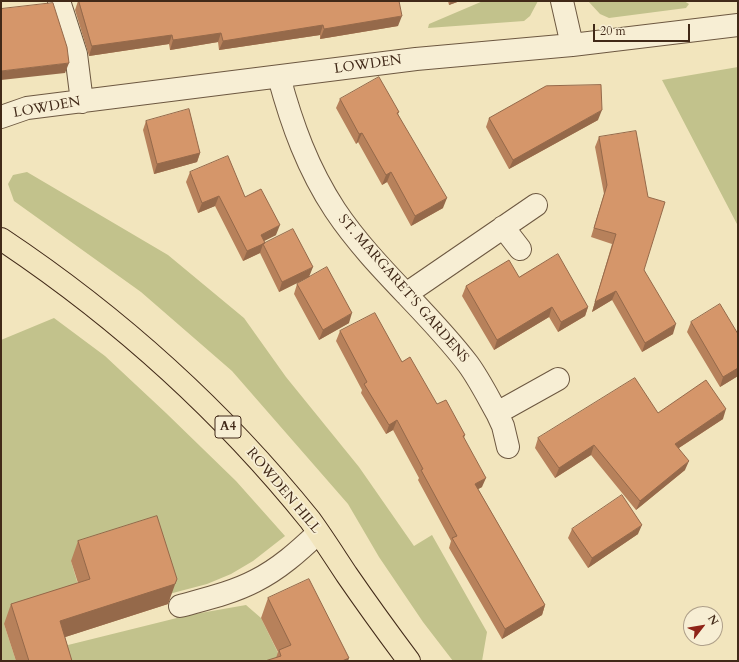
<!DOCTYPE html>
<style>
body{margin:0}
#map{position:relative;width:739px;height:662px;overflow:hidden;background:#f2e5bd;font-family:Cardo,serif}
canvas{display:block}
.frame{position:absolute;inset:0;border:2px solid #412918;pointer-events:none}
.north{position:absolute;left:683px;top:606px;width:40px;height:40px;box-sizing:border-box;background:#f7eed4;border:1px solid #ae9f89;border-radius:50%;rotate:59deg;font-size:11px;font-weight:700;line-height:16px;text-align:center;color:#412918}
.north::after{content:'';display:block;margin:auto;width:14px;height:18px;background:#8f2418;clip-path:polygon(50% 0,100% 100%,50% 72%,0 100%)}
.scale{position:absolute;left:593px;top:24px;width:97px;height:18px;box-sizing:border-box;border:2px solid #412918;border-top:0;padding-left:5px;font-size:12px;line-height:14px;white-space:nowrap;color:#412918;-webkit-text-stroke:3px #f7eed4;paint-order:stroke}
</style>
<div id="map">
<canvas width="739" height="662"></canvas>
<div class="frame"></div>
<div class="north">N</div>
<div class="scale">20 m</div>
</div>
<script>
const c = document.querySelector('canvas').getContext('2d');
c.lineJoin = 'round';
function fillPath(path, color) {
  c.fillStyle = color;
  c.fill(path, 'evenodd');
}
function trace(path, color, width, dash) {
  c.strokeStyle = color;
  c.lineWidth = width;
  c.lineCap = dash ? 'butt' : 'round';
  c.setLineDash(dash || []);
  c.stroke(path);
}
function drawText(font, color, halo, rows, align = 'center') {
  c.font = font + ' Cardo,serif';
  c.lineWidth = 3.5;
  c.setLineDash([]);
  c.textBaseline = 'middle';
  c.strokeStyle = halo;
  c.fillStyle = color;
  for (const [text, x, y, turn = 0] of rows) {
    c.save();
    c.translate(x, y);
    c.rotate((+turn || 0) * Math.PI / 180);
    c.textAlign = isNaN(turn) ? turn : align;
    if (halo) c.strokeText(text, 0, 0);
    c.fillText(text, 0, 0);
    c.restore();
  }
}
fillPath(new Path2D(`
 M483,1h55l-8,15 -6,5 -96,7 1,-4z
 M588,1h96l5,3 -3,4 -77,10 -9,-4z
 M738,67v159l-76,-146z
 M27,172l141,83 76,63 42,59 73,90 55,79 18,-11 55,97 -5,29h-29l-30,-39 -44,-65 -31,-53 -116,-133 -91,-79 -127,-91 -6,-17 5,-9z
 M54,318l51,38 61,57 70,68 49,55 -32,25 -22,13 -24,10 -38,10 -98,-33 11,37 -78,26 12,37h-15v-321z
 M246,605l15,13 21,43h-213l-5,-15 125,-31z`), '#c2c28c');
const minor = new Path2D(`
 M59,1l17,53 6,48
 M562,1l10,44
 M279,77c13,48 29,92 56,133 38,57 92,100 133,154 11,15 20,33 29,49l61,-34
 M1,117l26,-9 389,-49 156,-14 166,-20
 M503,227l17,22
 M406,294l130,-89
 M497,413l6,13 5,21
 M180,606c25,-7 52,-13 75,-25 24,-12 44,-30 63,-48`);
const major = new Path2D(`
 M1,239c117,78 221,172 309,281 13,18 25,37 37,55 20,29 41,58 62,86`);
trace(minor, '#6d5841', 24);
trace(major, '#412918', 24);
trace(minor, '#f7eed4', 22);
trace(major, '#f2e5bd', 22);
fillPath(new Path2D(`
 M78,1h321l-1,25 -78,13v-4l-101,15 -1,-8 -48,8 -1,-6 -80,12 -14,-46z
 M448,1h12l-11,4z
 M340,99l59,13 -1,2 45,94 -32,18 -24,-44 -5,3 -24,-43 -2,2 -20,-36z
 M489,118l109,2 -89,49 -23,-42z
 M146,121l54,32 -3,9 -43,12 -11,-44z
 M599,137l45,133 29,64 -31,18 -30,-52 -20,12 20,-68 -21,-7 13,-43 -9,-47z
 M190,172l86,63 -12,6 1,2 44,34 -30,15 -19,-39 -17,8 -28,-55 -17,7 -12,-31z
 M519,277l69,30 -3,9 -27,16 -9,-15 -55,33 -32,-54 4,-10z
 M297,284l52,39 -30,17 -25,-46z
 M691,322l47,12v42l-18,11 -33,-55z
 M340,331l62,31 35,42 28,31 -1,3 18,49 -4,2 67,116 -3,10 -40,24 -53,-91 2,-7 -33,-61 1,-2 -26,-48 -7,4 -25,-41 1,-3 -26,-49z
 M658,413l65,6 -44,29 6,22 -49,40 -45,-55 -36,23 -20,-30 3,-10z
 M572,529l66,5 -50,34 -20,-30z
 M78,541l92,58 -2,5 -103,33 7,24h-56l-12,-37 7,-20 67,-21 -7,-22z
 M268,598l80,63 -72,-3 2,-6 -17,-34z`), '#b7815b');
fillPath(new Path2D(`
 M451,1h9l-11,4z
 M402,16l-4,10 -78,13 4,-10z
 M323,25l-3,10 -101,15 4,-9z
 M221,33l-3,9 -48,8 3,-10z
 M172,35l-3,9 -80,12 3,-10z
 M69,63l-4,10 -64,7v-9z
 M602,110l-4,10 -89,49 4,-9z
 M362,133l-4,9 -2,2 3,-10z
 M200,153l-3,9 -43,12 3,-10z
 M391,172l-4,10 -5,3 4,-10z
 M219,196l-4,10 -17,7 4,-10z
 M447,198l-4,10 -32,18 4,-10z
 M280,225l-4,10 -18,9 3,-9z
 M265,243l-2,1 -3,9 -17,8 4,-10z
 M313,267l-4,10 -30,15 3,-10z
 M616,291l-4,9 -20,12 3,-10z
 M552,307l-3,10 -55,33 3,-10z
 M588,307l-3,9 -27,16 3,-10z
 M352,313l-3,10 -30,17 4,-10z
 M676,324l-3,10 -31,18 3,-9z
 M738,368v8l-18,11 3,-10z
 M726,409l-3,10 -52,34 4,-9z
 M397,420l-4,10 -7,4 3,-9z
 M594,445l-3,10 -36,23 4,-10z
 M689,461l-4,9 -49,40 4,-9z
 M486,478l-4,9 -11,6 4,-9z
 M642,525l-4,9 -50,34 4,-10z
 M177,579l-9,25 -115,37 7,-20z
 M545,605l-3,10 -40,24 3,-10z
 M349,658l-1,3h-6z`), '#95694a');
const building = new Path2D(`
 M79,1h320l3,15 -78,13 -1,-4 -100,16 -2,-8 -48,7 -1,-5 -80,11z
 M53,3l14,44 2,16 -68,8v-62z
 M379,77l20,35 -2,1 50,85 -32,18 -24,-44 -5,3 -24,-42 -3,1 -19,-35z
 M601,85l1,25 -89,50 -24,-42 57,-32z
 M189,109l11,44 -43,11 -11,-43z
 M636,131l12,66 17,5 -21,68 32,54 -31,19 -29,-52 -21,11 21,-68 -22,-6 13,-43 -8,-48z
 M228,156l17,41 16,-8 19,36 -19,10 4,8 -18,8 -28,-55 -17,7 -12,-31z
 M293,229l20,38 -31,15 -19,-38z
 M558,254l30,53 -27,15 -9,-15 -55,33 -31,-54 43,-26 10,17z
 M327,267l25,46 -29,17 -26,-46z
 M720,304l18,30v34l-15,9 -32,-55z
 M375,313l27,49 8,-5 27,47 9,-4 19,35 -2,1 23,42 -11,6 70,121 -40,24 -53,-91 5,-2 -36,-66 2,-1 -26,-49 -8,5 -25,-41 3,-2 -27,-51z
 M635,378l23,35 48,-33 20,29 -51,35 14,17 -49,40 -46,-56 -35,23 -21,-30z
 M622,495l20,30 -50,33 -20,-29z
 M157,516l20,63 -2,5 -115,37 12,40h-43l-18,-57 79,-25 -12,-38z
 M309,579l40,79 -7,3h-77l16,-5 -2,-6 12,-5 -23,-47z`);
fillPath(building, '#d5966a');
trace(building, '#95694a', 1);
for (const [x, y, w] of [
 [228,427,26]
]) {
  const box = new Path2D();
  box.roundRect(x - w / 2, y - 11, w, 22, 3);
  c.fillStyle = '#f7eed4';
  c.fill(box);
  trace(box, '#412918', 1);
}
drawText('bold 13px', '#412918', null, [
 ["A4",228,427]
]);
drawText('14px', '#412918', '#f7eed4', [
 ["LOWDEN",368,65,-8],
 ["LOWDEN",47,108,-10],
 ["ST. MARGARET'S GARDENS",403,289,49],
 ["ROWDEN HILL",283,491,50]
]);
</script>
